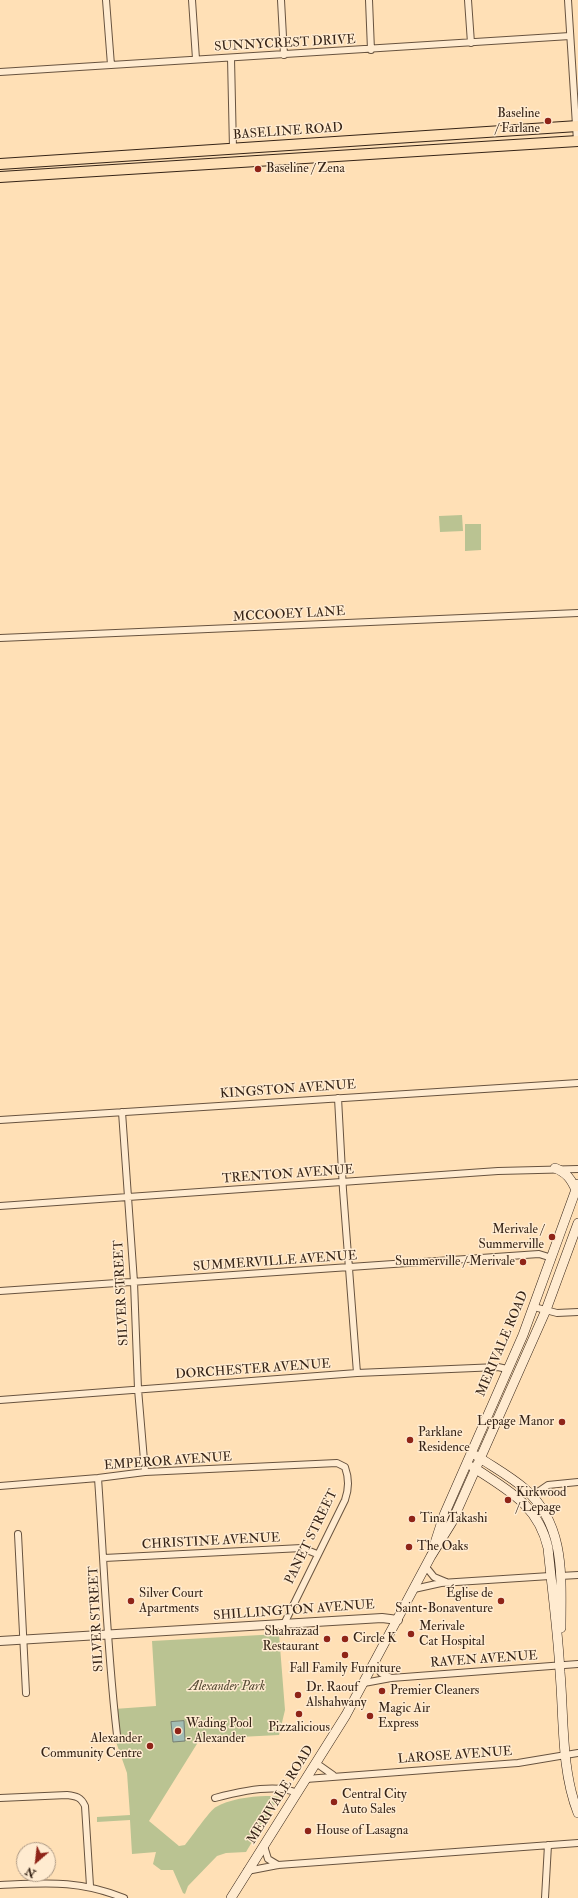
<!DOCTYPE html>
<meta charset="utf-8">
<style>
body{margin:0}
#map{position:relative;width:578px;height:1898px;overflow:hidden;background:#ffe0b6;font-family:"IM FELL Double Pica",serif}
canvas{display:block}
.north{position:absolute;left:16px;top:1842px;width:40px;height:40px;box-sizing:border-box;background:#ffebd0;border:1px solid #af9b86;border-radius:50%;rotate:208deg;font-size:11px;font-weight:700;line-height:16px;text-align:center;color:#362417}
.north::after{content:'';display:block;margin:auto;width:14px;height:18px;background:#8f2418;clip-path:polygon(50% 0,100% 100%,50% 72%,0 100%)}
</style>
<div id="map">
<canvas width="578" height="1898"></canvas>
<div class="north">N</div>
</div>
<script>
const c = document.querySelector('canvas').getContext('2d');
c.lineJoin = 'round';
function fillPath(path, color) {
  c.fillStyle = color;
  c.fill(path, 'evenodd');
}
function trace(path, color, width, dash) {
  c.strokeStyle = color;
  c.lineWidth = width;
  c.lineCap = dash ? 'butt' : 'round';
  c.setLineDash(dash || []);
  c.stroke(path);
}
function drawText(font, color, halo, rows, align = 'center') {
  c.font = font + ' "IM FELL Double Pica",serif';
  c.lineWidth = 3;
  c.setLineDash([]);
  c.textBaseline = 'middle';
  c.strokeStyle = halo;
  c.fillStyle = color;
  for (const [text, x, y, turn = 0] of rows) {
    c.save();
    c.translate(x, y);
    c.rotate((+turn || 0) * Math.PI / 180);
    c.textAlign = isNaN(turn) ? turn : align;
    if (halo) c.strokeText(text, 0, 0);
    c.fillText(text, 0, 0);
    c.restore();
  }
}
fillPath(new Path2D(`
 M462,515l1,16 -23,1 -1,-16z
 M465,524h16v26l-16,1z
 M279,1634l6,76 -6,25 -79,4 -51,82 30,25 6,-1c5,-6 25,-35 31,-38 15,-9 47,-13 63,-10l-33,55 -20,1 -9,3 -29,30 -3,8 -2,-1 -10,-23h-12l-8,-6 3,-12 -24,2 -2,-34 -33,2v-5l33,-2 -3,-42 -12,-34 -1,-30 42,-3 -4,-65z`), '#bac392');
const water = new Path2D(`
 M184,1721l1,20 -12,1 -2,-20z`);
fillPath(water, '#a1bcb4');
trace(water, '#767f75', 1);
const minor = new Path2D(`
 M106,0l5,65
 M192,0l4,59
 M281,0l3,55
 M369,0l2,50
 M468,0l3,43
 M568,0l9,141
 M231,58l2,91
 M0,72l570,-36
 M0,638l578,-25
 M338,1098l5,92 14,183
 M122,1112l12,170 4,107 7,83
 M0,1120l578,-37
 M0,1206l498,-35 80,-2
 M0,1291l539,-37 13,4
 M534,1307l23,6 21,-1
 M0,1400l357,-27 141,-6 9,2
 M98,1478c6,86 9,171 19,257
 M0,1486l98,-8 47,-6 192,-9 8,4c4,11 4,22 0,33l-61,124
 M532,1496l16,-11 30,-3
 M18,1534l8,159
 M104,1558l198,-10 15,6
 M426,1567l8,10 12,5
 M560,1576l18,-1
 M414,1589l27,-6 109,-7
 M374,1664l7,9 10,5
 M364,1683l27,-5 187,-14
 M316,1763l17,12
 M306,1779l212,-16 60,-10
 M0,1798l67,-3c9,1 14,2 18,11l5,80
 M215,1798c22,-6 61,-15 82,-5
 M264,1846l4,13 10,6
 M247,1871l31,-6 300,-22
 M0,1885c48,-2 78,-5 124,13
 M545,1898l3,-53`);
const tertiary = new Path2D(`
 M0,1641l382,-23 16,2`);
const secondary = new Path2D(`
 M555,1168c12,5 16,11 21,22
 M477,1456c16,11 33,20 48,33 41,36 36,88 36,139
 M473,1467c34,23 65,37 75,81 4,41 10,83 12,124 4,46 1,98 18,141
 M435,1543l9,-28 79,-180 55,-151
 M231,1898l115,-183 85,-159 21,-34 94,-212 32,-87`);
const primary = new Path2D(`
 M0,164l578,-38
 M0,177l578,-36`);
trace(minor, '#68533f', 8);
trace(tertiary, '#68533f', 10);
trace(secondary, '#362417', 10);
trace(primary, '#362417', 12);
trace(minor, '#ffebd0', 6);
trace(tertiary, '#ffebd0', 8);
trace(secondary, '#ffebd0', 9);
trace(primary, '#ffe0b6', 10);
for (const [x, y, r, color] of [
 [548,121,4,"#8f2418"],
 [258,169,4,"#8f2418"],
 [552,1237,4,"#8f2418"],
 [523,1262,4,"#8f2418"],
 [562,1422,4,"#8f2418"],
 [410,1440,4,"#8f2418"],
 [508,1500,4,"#8f2418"],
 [412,1519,4,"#8f2418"],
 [409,1547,4,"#8f2418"],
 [131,1601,4,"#8f2418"],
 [501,1601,4,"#8f2418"],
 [411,1634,4,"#8f2418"],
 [327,1639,4,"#8f2418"],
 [345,1639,4,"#8f2418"],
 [345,1655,4,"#8f2418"],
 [382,1691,4,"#8f2418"],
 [298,1695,4,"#8f2418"],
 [299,1714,4,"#8f2418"],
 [370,1716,4,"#8f2418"],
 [178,1731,4,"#8f2418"],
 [150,1746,4,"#8f2418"],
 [334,1802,4,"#8f2418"],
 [308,1831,4,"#8f2418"]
]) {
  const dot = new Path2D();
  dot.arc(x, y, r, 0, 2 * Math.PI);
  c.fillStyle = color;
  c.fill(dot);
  trace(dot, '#ffebd0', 1.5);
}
drawText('13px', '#362417', '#ffebd0', [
 ["SUNNYCREST DRIVE",285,44,-3],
 ["BASELINE ROAD",288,132,-4],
 ["MCCOOEY LANE",289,615,-3],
 ["KINGSTON AVENUE",288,1090,-4],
 ["TRENTON AVENUE",288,1175,-4],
 ["SUMMERVILLE AVENUE",275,1262,-4],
 ["SILVER STREET",122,1293,-93],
 ["MERIVALE ROAD",503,1344,-67],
 ["DORCHESTER AVENUE",253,1370,-4],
 ["EMPEROR AVENUE",168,1462,-4],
 ["PANET STREET",312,1537,-64],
 ["CHRISTINE AVENUE",211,1542,-3],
 ["SHILLINGTON AVENUE",294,1611,-4],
 ["SILVER STREET",97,1619,-93],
 ["RAVEN AVENUE",484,1660,-4],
 ["LAROSE AVENUE",455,1756,-4],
 ["MERIVALE ROAD",281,1795,-58]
]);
drawText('13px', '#362417', '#ffebd0', [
 ["Baseline",540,114,"right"],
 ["/ Farlane",540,129,"right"],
 ["Baseline / Zena",266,169],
 ["Merivale /",544,1230,"right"],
 ["Summerville",544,1245,"right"],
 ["Summerville / Merivale",515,1262,"right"],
 ["Lepage Manor",554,1422,"right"],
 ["Parklane",418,1433],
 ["Residence",418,1448],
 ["Kirkwood",516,1493],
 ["/ Lepage",516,1508],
 ["Tina Takashi",420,1519],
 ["The Oaks",417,1547],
 ["Silver Court",139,1594],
 ["Apartments",139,1609],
 ["Église de",493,1594,"right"],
 ["Saint-Bonaventure",493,1609,"right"],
 ["Merivale",419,1627],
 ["Cat Hospital",419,1642],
 ["Shahrazad",319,1632,"right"],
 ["Restaurant",319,1647,"right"],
 ["Circle K",353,1639],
 ["Fall Family Furniture",345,1669,"center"],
 ["Dr. Raouf",306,1688],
 ["Alshahwany",306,1703],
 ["Premier Cleaners",390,1691],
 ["Magic Air",378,1709],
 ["Express",378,1724],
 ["Wading Pool",186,1724],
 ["- Alexander",186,1739],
 ["Pizzalicious",299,1728,"center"],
 ["Alexander",142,1739,"right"],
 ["Community Centre",142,1754,"right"],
 ["Central City",342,1795],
 ["Auto Sales",342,1810],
 ["House of Lasagna",316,1831]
], 'left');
drawText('italic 13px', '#574c36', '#ffebd0', [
 ["Alexander Park",227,1687]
]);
</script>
